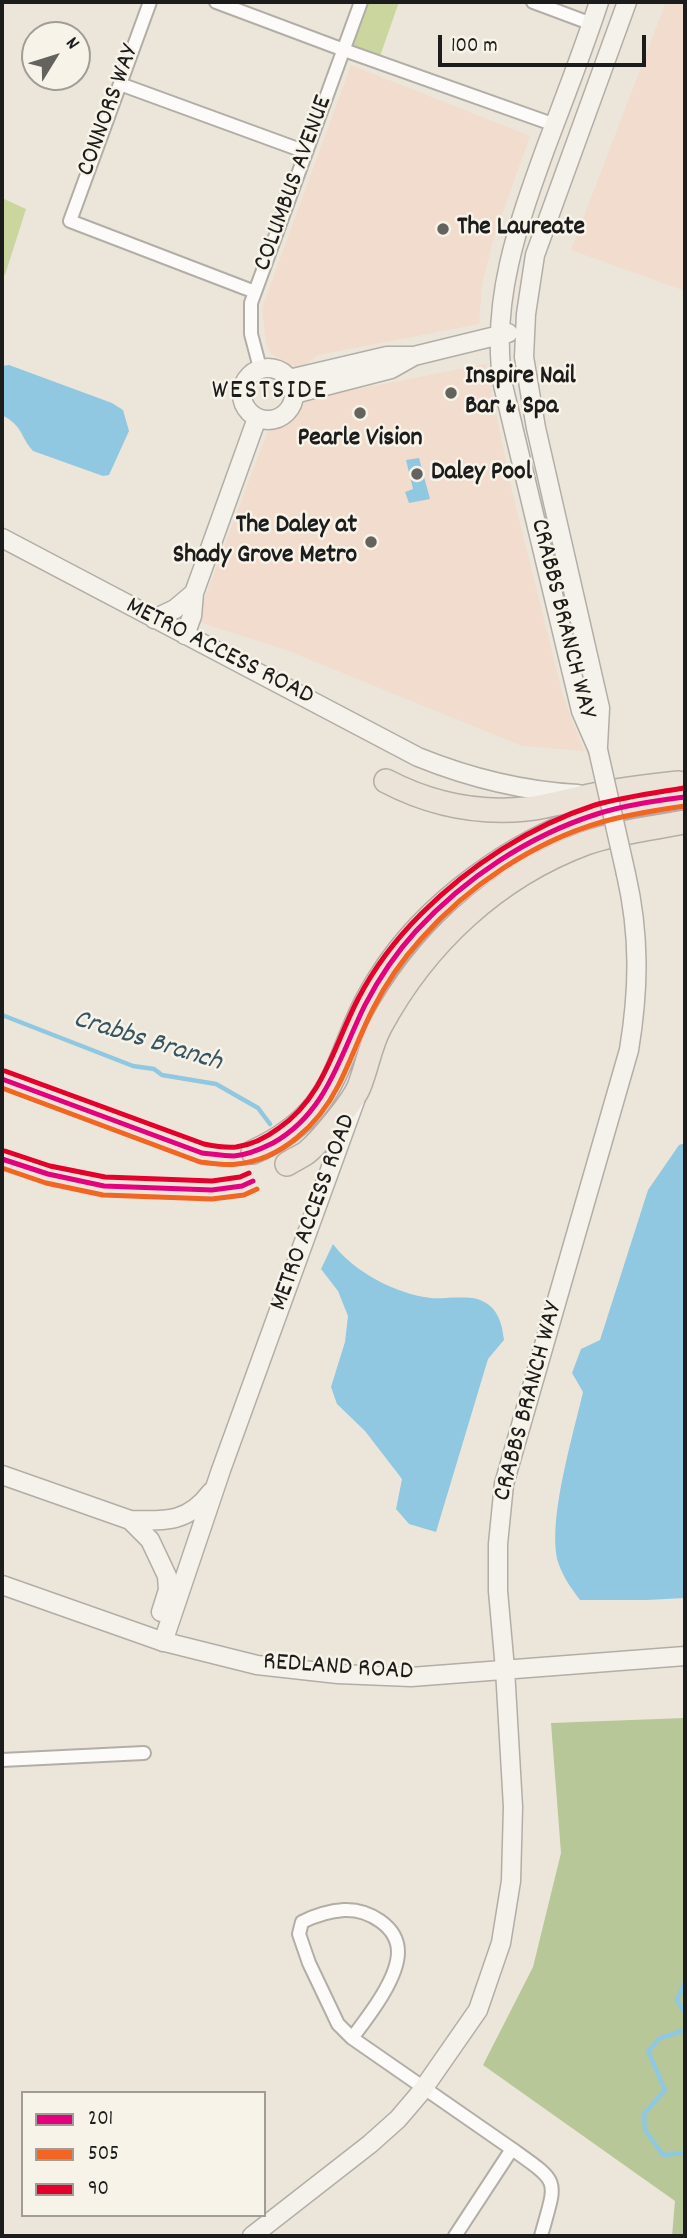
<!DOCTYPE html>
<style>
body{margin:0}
#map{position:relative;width:687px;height:2238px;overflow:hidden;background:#ece6da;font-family:Dekko,sans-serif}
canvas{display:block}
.frame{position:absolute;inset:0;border:4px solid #1c1c1c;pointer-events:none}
.legend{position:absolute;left:21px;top:2091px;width:245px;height:126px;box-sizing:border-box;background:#f7f3e8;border:2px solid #9f9d96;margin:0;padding:9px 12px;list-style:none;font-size:21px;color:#1c1c1c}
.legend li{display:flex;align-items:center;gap:14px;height:35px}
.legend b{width:35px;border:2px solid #9f9d96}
.north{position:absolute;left:21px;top:21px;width:70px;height:70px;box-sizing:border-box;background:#f7f3e8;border:2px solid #9f9d96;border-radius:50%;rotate:52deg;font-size:19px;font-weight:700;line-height:28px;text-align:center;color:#1c1c1c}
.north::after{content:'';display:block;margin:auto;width:24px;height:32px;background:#65635e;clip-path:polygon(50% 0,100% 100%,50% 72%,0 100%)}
.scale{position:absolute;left:438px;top:35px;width:208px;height:32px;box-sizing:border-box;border:4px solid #1c1c1c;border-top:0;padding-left:9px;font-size:21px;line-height:24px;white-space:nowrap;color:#1c1c1c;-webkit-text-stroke:5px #f7f3e8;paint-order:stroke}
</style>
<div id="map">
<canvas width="687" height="2238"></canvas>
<div class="frame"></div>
<ul class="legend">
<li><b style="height:9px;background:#e5007d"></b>201</li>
<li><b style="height:9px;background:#f26522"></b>505</li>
<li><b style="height:9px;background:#e4002b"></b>90</li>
</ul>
<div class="north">N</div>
<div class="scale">100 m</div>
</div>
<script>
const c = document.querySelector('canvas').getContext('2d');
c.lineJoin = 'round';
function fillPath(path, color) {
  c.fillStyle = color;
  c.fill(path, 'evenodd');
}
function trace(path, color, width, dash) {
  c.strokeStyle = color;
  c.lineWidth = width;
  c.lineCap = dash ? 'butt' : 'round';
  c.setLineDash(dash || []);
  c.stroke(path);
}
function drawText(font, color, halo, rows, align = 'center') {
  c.font = font + ' Dekko,sans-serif';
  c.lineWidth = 5;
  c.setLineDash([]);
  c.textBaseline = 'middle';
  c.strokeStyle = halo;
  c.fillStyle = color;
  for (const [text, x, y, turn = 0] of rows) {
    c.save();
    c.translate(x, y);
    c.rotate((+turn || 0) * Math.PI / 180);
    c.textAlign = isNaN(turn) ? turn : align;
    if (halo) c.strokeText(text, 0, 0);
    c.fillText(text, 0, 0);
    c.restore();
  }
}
fillPath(new Path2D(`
 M666,2h19v289l-114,-41z
 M351,65l179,71 -36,101 -12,48 -3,39 -161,31 -14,11 -7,2 -26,-14 -5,-10 -4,-36z
 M486,364l25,123 52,209 21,55 -62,-5 -236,-96 -90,-29 71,-188 23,-15 16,-19z`), '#f1dccd');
fillPath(new Path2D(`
 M361,2h38l-21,60 -34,-12z
 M2,198l24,11 -21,66 -3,-2z`), '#cbd69f');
fillPath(new Path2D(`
 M685,1718v518h-13l3,-35 -192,-136 50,-98 28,-114 -10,-130z`), '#b7c797');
fillPath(new Path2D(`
 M9,365l103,38 11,7 6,21 -20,44 -6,1 -70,-25c-14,-16 -9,-24 -31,-36v-49z
 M419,458l11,41 -21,4 -4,-11 8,-3 -7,-29z
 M685,1143v455l-38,2h-67c-9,-12 -17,-23 -22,-38 -11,-41 15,-126 25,-170l-11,-19 9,-24 19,-9 48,-150 31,-45z
 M333,1244c21,28 63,50 98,54 14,1 38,-3 49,2 18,7 22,23 24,40l-16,19 -52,173 -27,-8 -13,-15 6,-30 -37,-48 -28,-27 -6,-17 14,-45 3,-26 -10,-25 -17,-22z`), '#90c8e1');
trace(new Path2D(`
 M2,1015l131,51 21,3 8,6 54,9 42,24 12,16
 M685,1982l-8,18 8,13
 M685,2030l-25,8 -12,13 17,39 -21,24 1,16 18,25 22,-2`), '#90c8e1', 4.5);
const street = new Path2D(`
 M150,2l-80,219 185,71
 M216,2l128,48 211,75
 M533,2l59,22
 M120,84l186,68
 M260,368l-9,-34v-31l110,-301
 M2,1760l142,-7
 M352,2038c16,-21 46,-59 46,-86 0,-26 -30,-43 -54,-42 -15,1 -28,5 -42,12l-3,12 10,29 29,61 14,14 160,111
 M455,2236l57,-87c49,35 45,29 29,87`);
const secondary = new Path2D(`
 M242 394a26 26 0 1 1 52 0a26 26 0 1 1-52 0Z
 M289,379l98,-23h27l94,-23
 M294,394l97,-25 23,-13
 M2,538l416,219c52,21 104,34 160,37
 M154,619l21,-10 19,-16
 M185,635l7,-19 2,-23 63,-175
 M598,746l2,-38 -64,-280 -12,-71 2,-43 9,-59 92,-253
 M598,750l-17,-39 -78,-326c-13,-83 15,-161 43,-238 18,-48 37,-96 53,-145
 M2,1475l128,45 20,20 17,36 1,14 -7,22
 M130,1520c35,1 58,3 81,-28
 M2,1585l159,56 96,24 81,9 73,3 274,-21
 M163,1642l58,-172 134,-369
 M252,2236l118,-92 28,-25 23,-27 57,-82 23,-67 10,-62 2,-74 -8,-138 -7,-78v-47l6,-60 125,-434c10,-61 11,-115 -3,-176`);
const highway = new Path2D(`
 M386,781c44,23 89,33 140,28 23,-2 45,-10 68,-14 28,-6 57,-9 85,-12
 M253,1152c93,-42 80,-101 127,-174 46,-74 134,-137 217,-164 28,-9 59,-13 88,-17
 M287,1164c6,-4 13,-7 19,-11 14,-11 46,-50 53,-66 8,-20 11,-41 21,-60 45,-84 117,-151 206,-184 31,-11 67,-15 99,-21`);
trace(street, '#b2aea7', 16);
trace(secondary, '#b2aea7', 21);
trace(highway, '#b2aea7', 26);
trace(street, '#fcfbf9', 12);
trace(secondary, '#f5f2ec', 18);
trace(highway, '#ebe3d7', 23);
const secondaryBridge = new Path2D(`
 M598,750l28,124`);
trace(secondaryBridge, '#b2aea7', 21, []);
trace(secondaryBridge, '#f5f2ec', 18);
trace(new Path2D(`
 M2,1079l200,74c10,1 21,3 32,3 14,-1 27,-7 39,-13 54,-30 67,-88 92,-138 14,-27 31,-52 51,-74 49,-53 112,-95 181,-117 28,-9 59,-13 88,-17
 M2,1159l46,15 56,12 108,4 30,-4 11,-5`), '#e5007d', 5);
trace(new Path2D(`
 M2,1088l198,74c12,1 25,4 37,2 44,-4 82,-40 101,-78 13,-25 22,-52 35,-77 13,-26 29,-49 48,-70 47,-53 112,-97 181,-117 27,-8 55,-12 83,-16
 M2,1168l44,15 57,12 109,4 32,-4 13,-6`), '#f26522', 5);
trace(new Path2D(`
 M5,1071l199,73c10,2 21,4 32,3 15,-2 31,-10 43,-19 45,-31 55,-83 79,-129 16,-31 38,-60 63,-85 48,-48 109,-88 174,-109 29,-8 59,-12 89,-17
 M5,1151l45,15 55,11 107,4 28,-4 9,-4`), '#e4002b', 5);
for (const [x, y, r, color] of [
 [443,229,7,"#65635e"],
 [451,393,7,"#65635e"],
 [360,413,7,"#65635e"],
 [417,474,7,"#65635e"],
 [371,542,7,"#65635e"]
]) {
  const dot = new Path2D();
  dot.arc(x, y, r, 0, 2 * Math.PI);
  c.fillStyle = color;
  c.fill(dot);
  trace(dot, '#f7f3e8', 2.5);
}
drawText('26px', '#1c1c1c', '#f7f3e8', [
 ["CONNORS WAY",110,111,-70],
 ["COLUMBUS AVENUE",295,184,-70],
 ["CRABBS BRANCH WAY",561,619,76],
 ["METRO ACCESS ROAD",219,653,27],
 ["METRO ACCESS ROAD",315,1213,-70],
 ["CRABBS BRANCH WAY",530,1402,-75],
 ["REDLAND ROAD",338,1669,4]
]);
drawText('bold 26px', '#1c1c1c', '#f7f3e8', [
 ["The Laureate",457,229],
 ["Inspire Nail",465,378],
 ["Bar & Spa",465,408],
 ["Pearle Vision",360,440,"center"],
 ["Daley Pool",431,474],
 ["The Daley at",357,527,"right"],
 ["Shady Grove Metro",357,557,"right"]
], 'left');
c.letterSpacing = '2px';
drawText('28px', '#1c1c1c', '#f7f3e8', [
 ["WESTSIDE",270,393]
]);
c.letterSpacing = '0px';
drawText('italic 28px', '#375462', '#f7f3e8', [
 ["Crabbs Branch",147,1043,17]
]);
</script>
